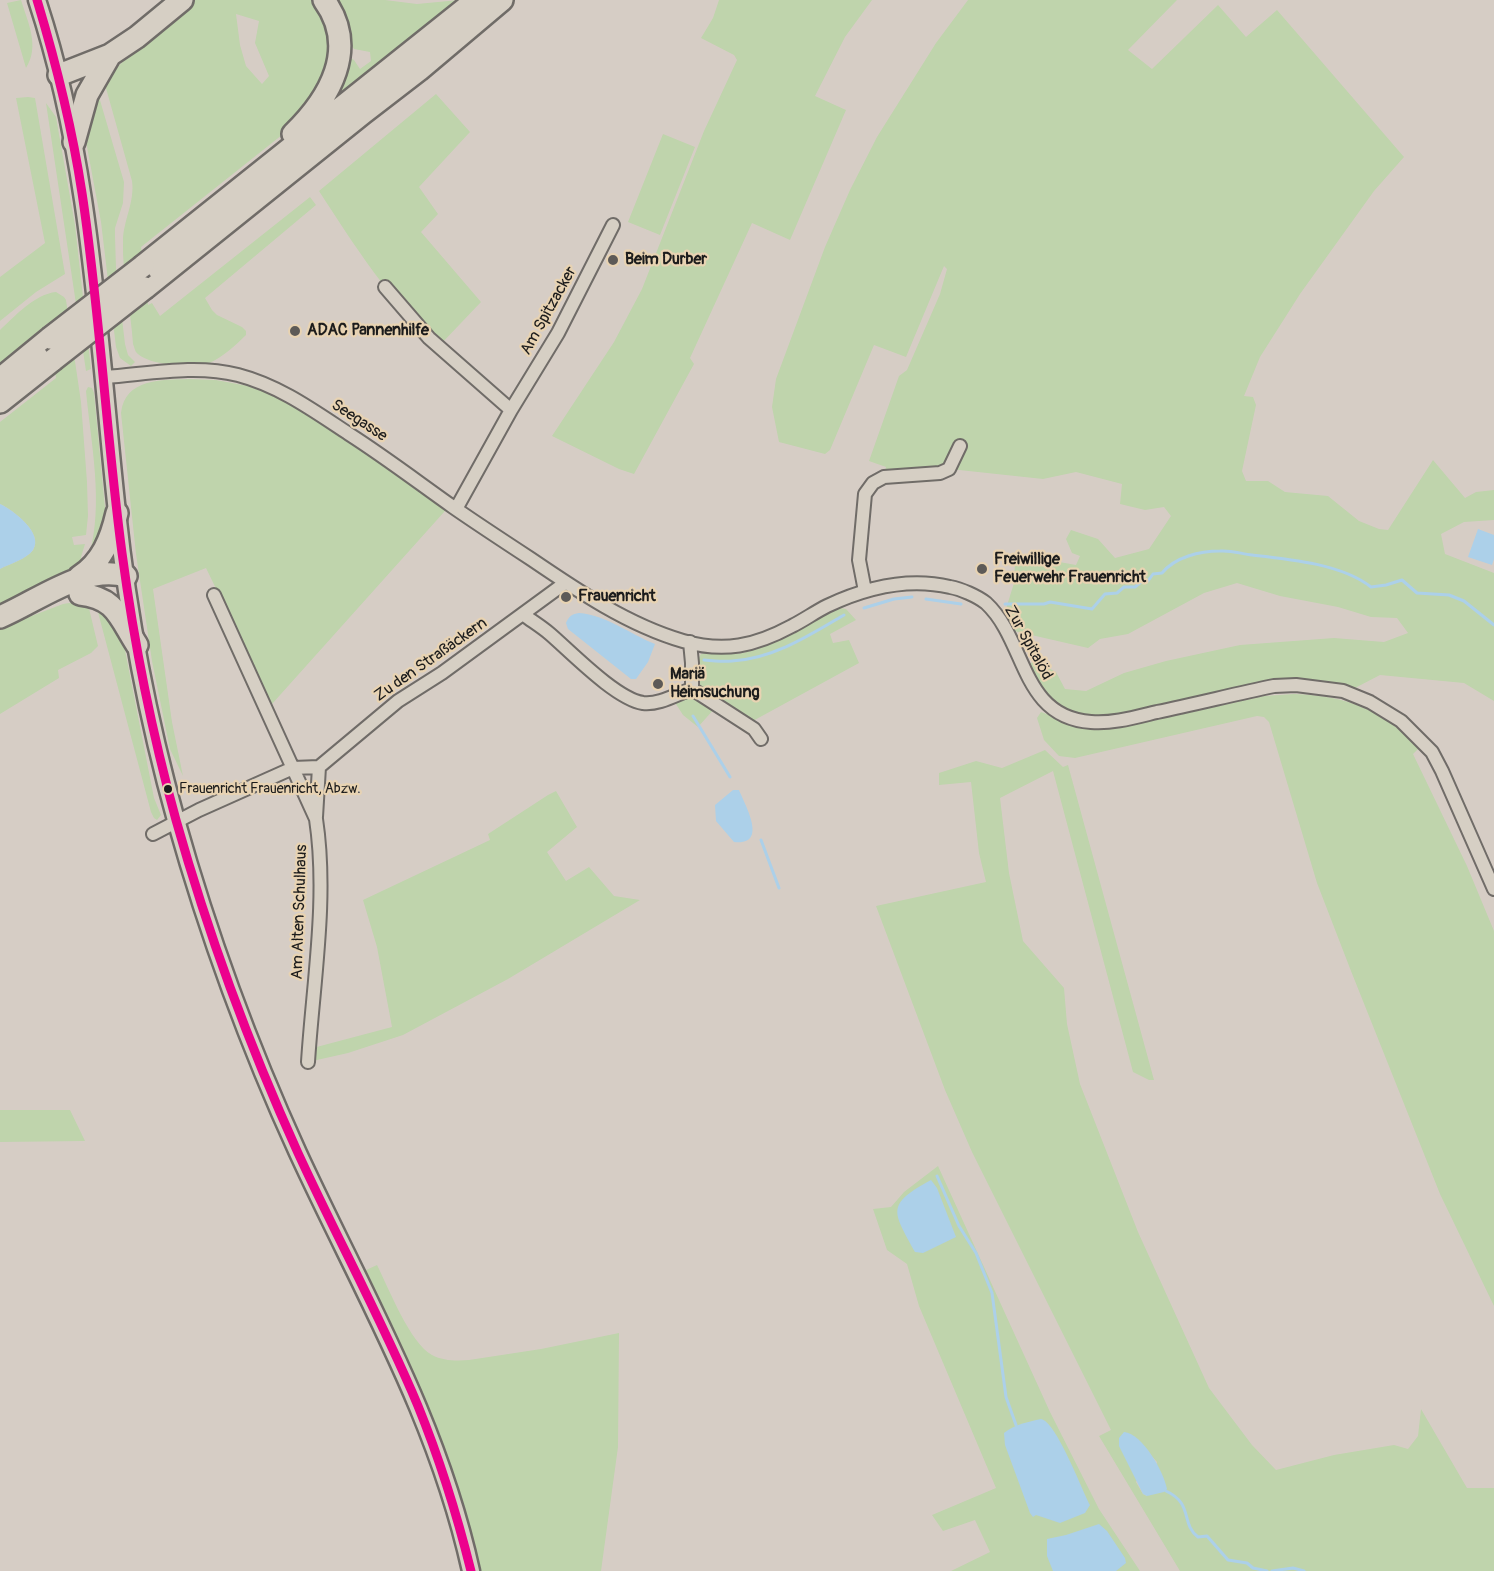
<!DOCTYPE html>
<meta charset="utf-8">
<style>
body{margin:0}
canvas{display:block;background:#d6cdc5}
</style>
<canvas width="1494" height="1571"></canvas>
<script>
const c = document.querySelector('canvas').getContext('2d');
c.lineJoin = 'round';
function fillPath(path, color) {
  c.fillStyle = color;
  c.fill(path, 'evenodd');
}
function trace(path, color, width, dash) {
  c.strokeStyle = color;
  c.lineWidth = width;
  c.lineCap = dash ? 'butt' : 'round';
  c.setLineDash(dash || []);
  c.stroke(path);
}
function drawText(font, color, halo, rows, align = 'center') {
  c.font = font + ' Pangolin,sans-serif';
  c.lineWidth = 4.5;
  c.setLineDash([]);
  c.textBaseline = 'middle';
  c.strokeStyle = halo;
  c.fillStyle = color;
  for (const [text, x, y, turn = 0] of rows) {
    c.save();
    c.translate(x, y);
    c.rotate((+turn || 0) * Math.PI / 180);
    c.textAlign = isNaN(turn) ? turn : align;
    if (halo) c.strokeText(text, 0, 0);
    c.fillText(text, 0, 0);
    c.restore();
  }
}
fillPath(new Path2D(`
 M21,0c7,23 19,46 5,68l-19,-65z
 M195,0h119l15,22 1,45 -38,60 -151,120 7,58 4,-2 8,13 150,-119 6,8 -111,93 7,12 5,5 25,12 4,4v4c-9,9 -24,23 -37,28 -15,5 -62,3 -73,-11 -1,-1 -2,-6 -3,-8 -2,-34 -11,-69 -10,-103 0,-20 12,-39 9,-60l-28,-100 33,-34zM236,14l23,7 -4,22 14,33 -7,8 -16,-18 -6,-21z
 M331,0h54l32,4 42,-4 -134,107 21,-51 8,4 6,9 11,-8 -1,-9 -16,-3 -8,-11z
 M719,0h153l-27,37 -30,59 31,14 -56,130 -38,-17 -62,135 4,6 -60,110 -15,-5 -67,-33 62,-94 28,-53 62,-158 33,-71 -3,-5 -33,-17 12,-20z
 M968,0h209l-49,50 24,19 66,-64 28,32 31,-27 127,147 -30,34 -74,103 -40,63 -16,39 9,1 3,8 -14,66 4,10h22l17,11 43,4 31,25 20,8 9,1 45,-70 32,38 11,-6 18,-2v30l-30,2 -23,12 4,20 49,19v128l-30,-18 -84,-8 -25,13 -45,-8 -54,5 -137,31 -29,1 -32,-11 -20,-20 -9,-22 6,-3 21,11 9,17 21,2 38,-18 42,-12 74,-16 94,-7 50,4 24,-9 -11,-15 -26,-1 -33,-10 -58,-11 -43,-13 -33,10 -76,41 -28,5 -12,9 -74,-17 -9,-19 9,-29 1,-22h39l22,4 4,-9 -8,-3 -6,-14 5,-9 27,9 17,19 34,-9 22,-33 -7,-9 -19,3 -25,-6 2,-20 -46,-12 -33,7 -93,-10 -66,8 2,-10 -17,-6 30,-85 8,-6 33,-76 7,-25 -3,-3 -38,91 -32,-12 -44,105 -5,4 -46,-12 -7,-35 4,-28 49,-132 25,-57 27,-53 59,-94z
 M97,90l27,92 -1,21 -8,25v8l1,32 9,76 3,11 7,7 -4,4 -11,-8 -4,-11 -15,-125 -16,-86z
 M436,94l34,38 -51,55 19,27 -17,18 60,70 -41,43c-50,-43 -86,-100 -121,-154z
 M28,97l7,1 30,176 -29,18 -36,29v-44l45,-34 -29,-145z
 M46,103l10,14 19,108 16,144 -5,2z
 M663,134l32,13 -35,88 -32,-13z
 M56,292l8,5 2,3 15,102 6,80 1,34 -2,19 -14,2 2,8 11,-1 -4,13 1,12 -82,39v-39c9,-5 27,-10 33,-19 11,-17 -20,-40 -33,-46v-82l56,-44 -8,-55 -48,40v-33c15,-14 35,-36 56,-38z
 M189,379l27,1 48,9 189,113 -181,202 -66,-136 -53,21 19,133 11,54 -13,-27 -18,-88 -16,-107 -15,-141c4,-35 41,-33 68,-34z
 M88,387l4,1 2,5 12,125 -1,10 -16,28c15,-53 2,-111 -3,-165z
 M87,600l11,46 -7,7 -33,17 1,8 -59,36v-86l63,-24z
 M95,601l4,2 24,37 31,158 7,17 -4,5 -3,-2 -3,-6z
 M841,608l5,1 10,11 -26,14 3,9 16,-3 10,23 -108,59 -51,-32c-5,-9 -5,-28 1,-36 14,-3 28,2 42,-1 36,-8 65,-31 98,-45z
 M1294,694c54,2 87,15 125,54l-6,6 54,112 27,65v375l-54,-112 -89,-223 -34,-88 -48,-161 -5,-5 -7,-1 -182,42 -16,-2 -15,-16 -7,-22 4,-6 53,18 26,-2 144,-32z
 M687,697l28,11 -17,19 -15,-12 -9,-14z
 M1045,750l18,17 5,-2 86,315h-5l-16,-8 -80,-301 -53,27 9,75 14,68 41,47 3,36 13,60 58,148 71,156 43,57 24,25 58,-15 60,-10 14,4 10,-13 3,-27 46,79h27v83h-314l-81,-135 12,-6 -139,-278 -27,-62 -69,-184 110,-24 -7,-29 -8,-71 -32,3v-12l37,-12 26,7zM1148,1452l9,10 -10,34 -4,-2 -7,-12z
 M556,791l21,36 -30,25 19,29 23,-14 25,29 26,4 -132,79 -105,56 -55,18 -40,9 1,-13 83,-22 -15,-80 -14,-47 127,-60 -2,-6 60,-39z
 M0,1110h70l15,31 -85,1z
 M938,1166l112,246 49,97 41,62h-189l39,-19 -15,-32 -32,11 -11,-16 64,-27 -77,-182 -12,-42 -20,-14 -14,-41 18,-2 13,-15z
 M377,1265c12,24 33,78 55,90 11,6 25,6 37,5l72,-11 78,-16 -1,114 -17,124h-121c-22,-108 -69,-202 -116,-300z`), '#bfd4ac');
fillPath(new Path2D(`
 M0,504c13,6 44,29 33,46 -6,9 -24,14 -33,19z
 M1478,529l16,6v24l-2,6 -24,-8z
 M579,613c27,2 51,21 76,31l-7,18 -12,17h-5l-63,-50 -2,-6c3,-7 6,-9 13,-10z
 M733,790h6c6,15 30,56 -5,52l-18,-21 -1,-16z
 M931,1180l6,8 19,49 -33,16 -8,-1c-22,-41 -30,-47 16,-72z
 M1041,1419c15,2 41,71 49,86l-5,8 -25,10 -24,-8 -3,2 -3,-4 -25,-68 -1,-12c11,-9 24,-11 37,-14z
 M1124,1432c19,2 40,40 43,57l-3,3 -17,4 -4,-2 -24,-48v-8z
 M1099,1524l8,7 18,27 1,5 -10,8h-63l-6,-15v-17l19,-4z`), '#acd0e9');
trace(new Path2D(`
 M926,599l35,5
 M1005,604h39l6,-2 42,7 13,-15 12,-1 7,-6h11l6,-5 7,-1 5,-7 9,-1c13,-16 38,-22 58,-22 11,-1 22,3 32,4 37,4 90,9 119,32l15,-2 16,-5 15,13 32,2 15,6 30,24
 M864,608l30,-9 18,-2
 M704,660c9,1 19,2 28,1 41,-2 78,-26 112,-46
 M693,716l37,61
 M761,840l18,48
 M937,1176l22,50 17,27 16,40 14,104 10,28
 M1166,1491c28,13 14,32 32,46l9,-1 21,24 19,3 6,5 14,3
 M1272,1571l21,-3 11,3`), '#acd0e9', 3);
const minor = new Path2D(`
 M385,287l44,51 82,72
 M105,377c43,-3 90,-13 133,-2 42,11 76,36 111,59 36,23 70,49 104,73 26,18 52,35 78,52 47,32 97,66 152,82 41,12 72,5 109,-15 12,-6 23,-14 35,-20 38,-18 80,-29 123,-19 11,2 27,9 36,16 41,38 34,114 105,119 21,2 45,-5 66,-10 39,-8 78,-18 117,-26l22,-1 47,6 27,11 31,19 31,31 10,19 52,118
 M456,509l55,-99 47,-77 55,-108
 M865,591l-6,-31 6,-66 8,-11 11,-6 56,-4 9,-4 11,-23
 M214,595l102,224c12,79 -3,164 -8,243
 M524,615c8,6 18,12 26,19 21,18 66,65 93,69 16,2 34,-9 49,-14v-26l-2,-21
 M692,689l62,40 7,10
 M319,767l79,-66 44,-28 123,-90
 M316,817l3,-50
 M153,834l46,-24 94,-42 26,-1`);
const secondary = new Path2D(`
 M37,0c55,166 61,340 80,512 11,104 31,208 59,308 32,114 73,226 122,333 65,141 139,264 173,418`);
const motorway = new Path2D(`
 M59,75l51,-20 27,-18 45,-37
 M293,134c37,-36 66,-86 31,-134
 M74,142l13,-47 23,-40
 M143,266l333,-266
 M145,288l218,-175 56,-43 83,-70
 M0,379l50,-41
 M0,402l53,-42
 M79,577c23,-15 32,-38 38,-64
 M80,594c36,4 39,23 57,51
 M0,617c38,-16 84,-53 126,-41`);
trace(minor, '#706c68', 16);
trace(secondary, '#706c68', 21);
trace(motorway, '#706c68', 26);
trace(minor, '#d6cfc4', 12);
trace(secondary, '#d6cfc4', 16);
trace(motorway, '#d6cfc4', 21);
const motorwayBridge = new Path2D(`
 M50,338l93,-72
 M53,360l92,-72`);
trace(motorwayBridge, '#706c68', 26, []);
trace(motorwayBridge, '#d6cfc4', 21);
trace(new Path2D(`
 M37,0c19,63 35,127 45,193 18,119 24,240 40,360 12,90 30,180 54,267 32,114 73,225 122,333 39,85 84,167 120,253 22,54 39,109 53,165`), '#ec008d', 9);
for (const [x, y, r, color] of [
 [613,260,6,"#5d5a57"],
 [295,331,6,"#5d5a57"],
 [982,569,6,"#5d5a57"],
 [566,597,6,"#5d5a57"],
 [658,684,6,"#5d5a57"],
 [168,789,5,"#1c1c1c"]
]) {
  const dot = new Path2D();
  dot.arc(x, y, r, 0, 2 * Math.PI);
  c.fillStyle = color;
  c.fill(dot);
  trace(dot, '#e8d3b2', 2);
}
drawText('14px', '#1c1c1c', '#e8d3b2', [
 ["Frauenricht Frauenricht, Abzw.",179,789]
], 'left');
drawText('bold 16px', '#1c1c1c', '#e8d3b2', [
 ["Beim Durber",625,260],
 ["ADAC Pannenhilfe",307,331],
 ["Freiwillige",994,560],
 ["Feuerwehr Frauenricht",994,578],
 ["Frauenricht",578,597],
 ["Mariä",670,675],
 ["Heimsuchung",670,693]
], 'left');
drawText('16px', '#1c1c1c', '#e8d3b2', [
 ["Am Spitzacker",549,311,-61],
 ["Seegasse",359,421,33],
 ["Zur Spitalöd",1028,643,61],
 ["Zu den Straßäckern",431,660,-35],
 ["Am Alten Schulhaus",300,912,-88]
]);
</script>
